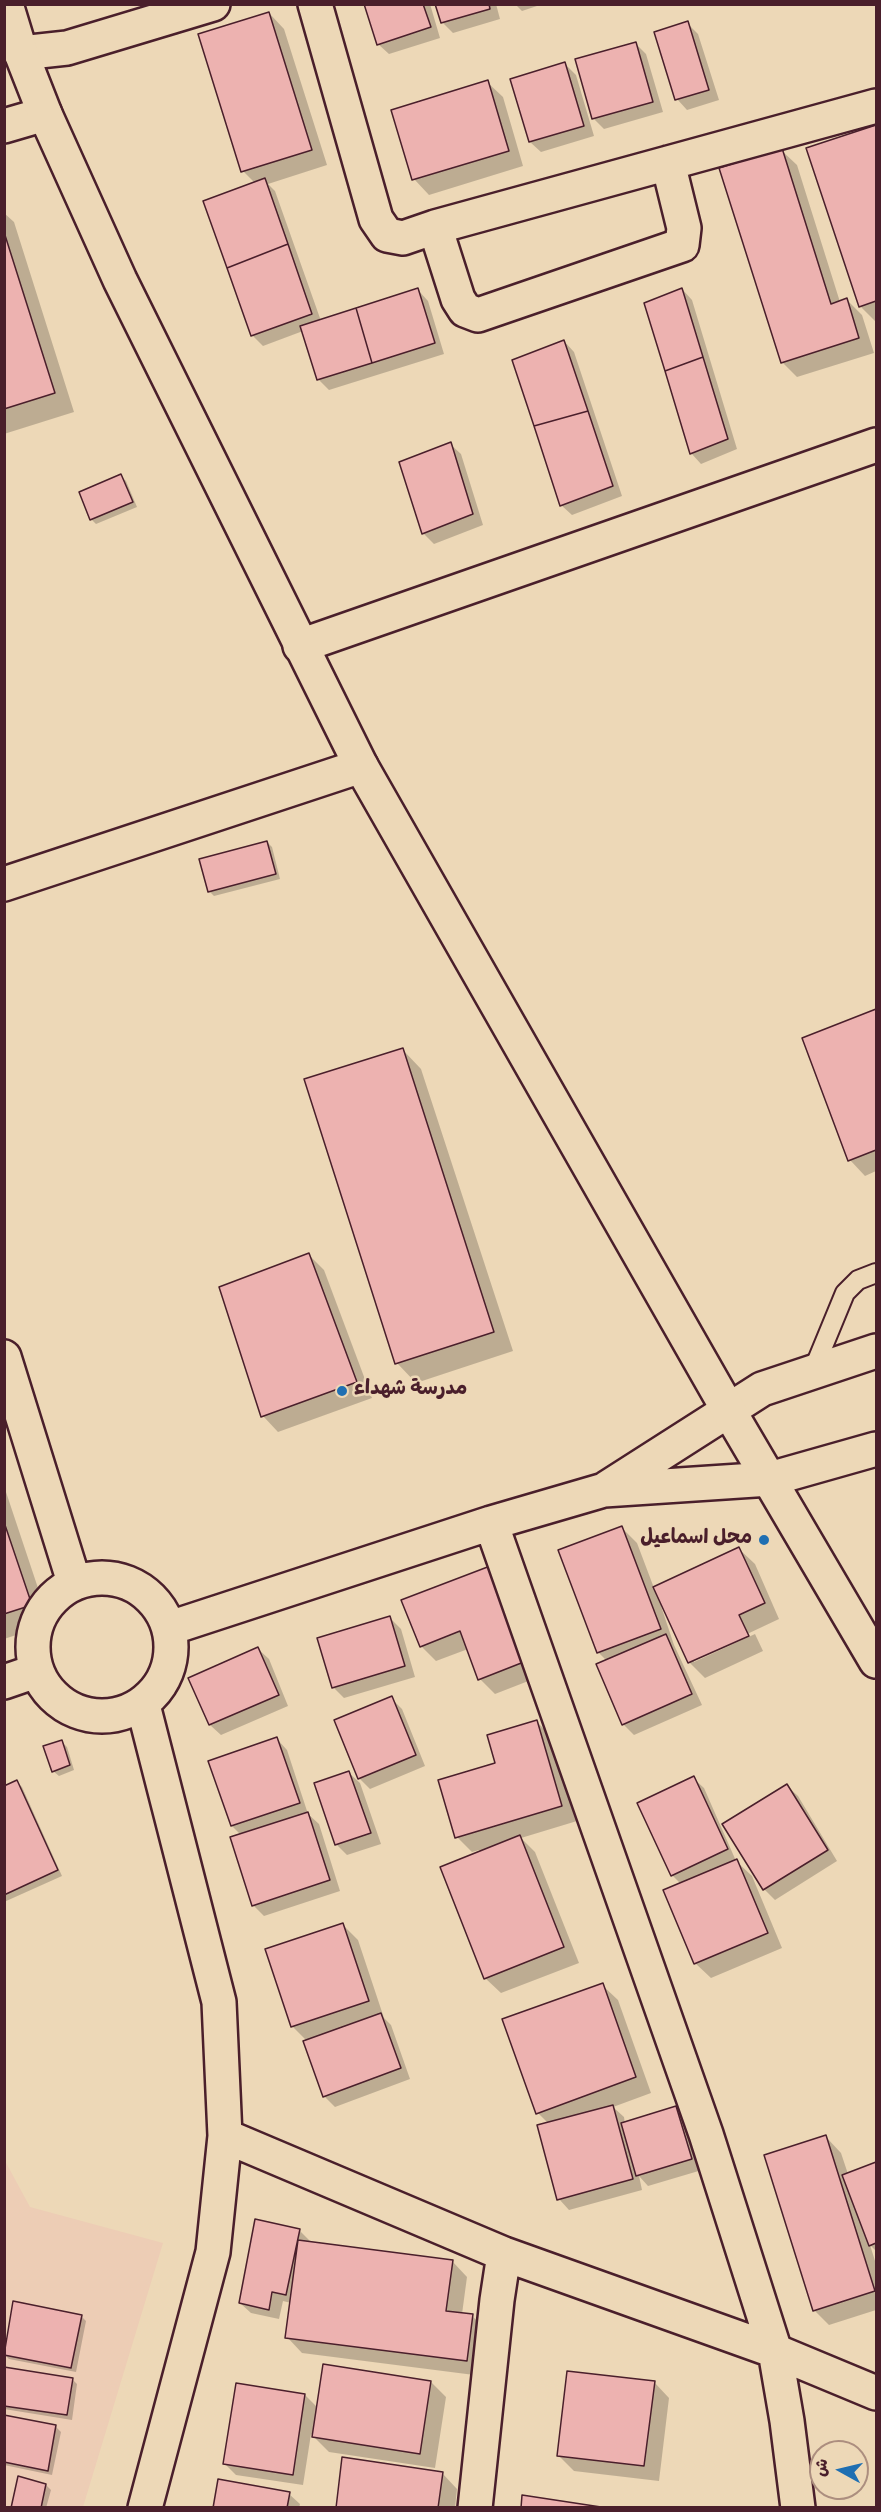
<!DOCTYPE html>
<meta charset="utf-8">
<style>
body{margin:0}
#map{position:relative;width:881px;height:2512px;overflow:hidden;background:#edd8b7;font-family:Dekko,"Playpen Sans Arabic",sans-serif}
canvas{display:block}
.frame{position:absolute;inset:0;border:6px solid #4a1f2b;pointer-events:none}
.north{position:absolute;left:809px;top:2440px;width:60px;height:60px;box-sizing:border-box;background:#edd8b7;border:2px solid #ac8e7f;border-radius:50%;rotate:278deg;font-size:16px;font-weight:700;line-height:24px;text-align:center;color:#4a1f2b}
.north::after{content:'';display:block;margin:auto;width:21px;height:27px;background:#1f6fb2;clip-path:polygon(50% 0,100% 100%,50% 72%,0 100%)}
</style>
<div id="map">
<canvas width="881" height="2512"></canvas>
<div class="frame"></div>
<div class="north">ش</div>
</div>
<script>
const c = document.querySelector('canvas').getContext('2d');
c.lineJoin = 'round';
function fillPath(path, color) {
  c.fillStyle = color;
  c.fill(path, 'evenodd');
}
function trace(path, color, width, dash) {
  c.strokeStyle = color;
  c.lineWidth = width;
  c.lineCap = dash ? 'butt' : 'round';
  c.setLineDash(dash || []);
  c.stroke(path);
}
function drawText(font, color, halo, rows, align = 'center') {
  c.font = font + ' Dekko,"Playpen Sans Arabic",sans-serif';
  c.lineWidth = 5;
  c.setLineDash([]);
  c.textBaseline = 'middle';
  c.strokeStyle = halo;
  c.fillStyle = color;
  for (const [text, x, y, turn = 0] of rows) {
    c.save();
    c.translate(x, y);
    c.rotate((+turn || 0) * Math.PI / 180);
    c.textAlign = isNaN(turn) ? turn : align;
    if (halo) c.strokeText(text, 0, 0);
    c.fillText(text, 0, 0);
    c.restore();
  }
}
fillPath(new Path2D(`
 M4,2159l26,48 133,36 -80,264h-78z`), '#edcdb5');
fillPath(new Path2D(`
 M366,4h64l10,34 -51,16 -11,-10z
 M437,4h59l4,15 -47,14 -11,-11z
 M515,4h28l-21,7z
 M269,13l15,16 43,136 -59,19 7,7 46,130 97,-31 10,11 16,53 -115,36 -11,-11 -15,-48 -40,15 -11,-11 3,-152 -12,-12 -43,-136z
 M687,23l11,11 21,66 -32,10 -10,-11z
 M635,43l11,11 17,58 -59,17 -11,-11z
 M565,64l11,11 18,61 -53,16 -11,-10z
 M487,82l16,15 20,69 -94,29 -15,-16z
 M876,126v195h-1l-15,-15 -52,-157z
 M781,150l16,15 43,137 7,-2 15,15 12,38 -77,24 -15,-15z
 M4,213l10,9 60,190 -70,22z
 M682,289l10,11 45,149 -36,15 -10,-11z
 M564,341l10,11 48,144 -50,19 -11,-10z
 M450,444l11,10 22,71 -49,19 -11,-11z
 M121,476l5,5 11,26 -41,17 -5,-5z
 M267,842l5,5 8,32 -66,17 -5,-5z
 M876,1011v160l-11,5 -15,-16 -46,-121z
 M402,1049l19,20 92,282 -97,32 -19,-20z
 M309,1255l15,15 48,128 -94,34 -15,-16z
 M4,1486l46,138 -46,15z
 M622,1528l15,15 17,45 85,-39 16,15 24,55 -85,40v3l61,-28 8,17 -58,27 -15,-15 -27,-58 -2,1 13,39 28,60 -68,30 -11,-11 -16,-63 -9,-9z
 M403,1601l146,72 -54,21 -15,-15 -12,-30 -32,12 -15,-15z
 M390,1618l11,11 14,48 -71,21 -11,-11z
 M258,1649l11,10 19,47 -67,29 -11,-10 -20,-47z
 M391,1698l11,11 23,57 -55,23 -11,-11z
 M537,1722l15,15 25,84 -56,17 14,14 44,111 -78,30 -16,-15 -5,-126 -1,-2 -7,2 -15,-15z
 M277,1739l10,11 21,64 11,10 21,67 -76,25 -11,-11 -12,-70 -9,-9z
 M62,1742l5,5 7,23 -15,6 -6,-5z
 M349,1773l11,10 21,61 -34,11 -10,-10 -21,-61z
 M693,1778l11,10 32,73 16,15 30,72 -71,30 -16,-15 -14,-79 -9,-9z
 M17,1782l5,5 40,89 -58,26v-115z
 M787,1786l11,10 39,65 -62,39 -11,-11 -40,-65z
 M343,1925l15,15 26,78 7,7 19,54 -75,28 -11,-11 -17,-55 -15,-15z
 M602,1985l16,15 33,93 -38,14 11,10 1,7 51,-16 11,11 15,51 -54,16 -9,-10 3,14 -73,20 -10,-11 -10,-75 -11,-11z
 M826,2137l15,16 7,21 28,-11v88l-6,-6 6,19v46l-47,15 -15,-15z
 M299,2230l11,11 -1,2 143,18 15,16 -5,37 10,2 16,15 -6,45 -180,-23 -15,-16 4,-34 -8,-2 -4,18 -28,-6 -11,-10z
 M14,2303l67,13 5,5 -10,51 -67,-13 -5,-5z
 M4,2368l68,11 5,5 -5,36 -68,-11z
 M431,2382l15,15 -11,71 -106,-16 -18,-18 -8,51 -67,-10 -11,-11 80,-69 13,13z
 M654,2382l15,16 -10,83 -85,-10 -16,-16z
 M4,2417l52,10 5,5 -9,43 -48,-10z
 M442,2473l15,16 -2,19h-117z
 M46,2485l5,5 -5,18h-34z
 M289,2494l11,10 -1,4h-84z`), '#0003');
const building = new Path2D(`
 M364,4h59l8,23 -54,18z
 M435,4h54l1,5 -49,14z
 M269,12l43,138 -71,22 -43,-138z
 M688,21l21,69 -34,10 -21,-68z
 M636,42l17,60 -61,17 -17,-60z
 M565,62l19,64 -55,16 -19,-63z
 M488,80l21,71 -97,29 -21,-70z
 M876,125v176l-17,6 -53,-159z
 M782,148l49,156 16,-6 12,40 -78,25 -62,-195z
 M265,178l23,66 -61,24 -24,-67z
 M4,232l51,161 -51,16z
 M288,244l24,70 -61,22 -24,-68z
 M418,288l17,55 -63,20 -16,-55z
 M682,288l21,69 -38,14 -21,-68z
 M356,308l16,55 -55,17 -17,-54z
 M564,340l24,71 -54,15 -22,-66z
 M703,357l25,82 -38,15 -25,-83z
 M588,411l25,75 -53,20 -26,-80z
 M451,442l22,72 -51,20 -23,-72z
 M121,474l12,28 -43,18 -11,-28z
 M267,841l9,33 -68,18 -9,-33z
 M876,1009v141l-28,11 -46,-123z
 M403,1048l91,284 -99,32 -91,-285z
 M309,1253l48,129 -96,35 -42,-130z
 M4,1522l28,83 -28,9z
 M622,1526l39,103 -64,24 -39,-103z
 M739,1547l26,56 -26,12 10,21 -61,27 -35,-76z
 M498,1563l36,95 -56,22 -18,-49 -40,16 -19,-47z
 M390,1616l15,50 -73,22 -15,-50z
 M666,1634l26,60 -70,31 -26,-61z
 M258,1647l21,48 -70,30 -21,-47z
 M392,1696l24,59 -58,24 -24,-59z
 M537,1720l25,86 -107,32 -17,-58 57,-17 -8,-28z
 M277,1737l23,66 -69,23 -23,-65z
 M62,1740l8,25 -18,7 -9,-26z
 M349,1771l22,62 -36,12 -21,-62z
 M694,1776l34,73 -57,27 -34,-73z
 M17,1780l41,90 -54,25v-109z
 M787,1784l41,66 -65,40 -41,-66z
 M308,1812l22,68 -78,26 -22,-69z
 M520,1835l44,112 -80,32 -44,-112z
 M737,1859l31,74 -74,31 -31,-74z
 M343,1923l26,78 -78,26 -26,-78z
 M603,1983l33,94 -100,37 -34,-95z
 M381,2013l20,55 -78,29 -20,-56z
 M613,2105l20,74 -76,21 -20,-75z
 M676,2106l16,53 -56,17 -15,-53z
 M826,2135l49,156 -62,20 -49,-156z
 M876,2162v81l-7,3 -27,-71z
 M255,2219l45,10 -14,66 -14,-3 -3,18 -30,-7z
 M298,2240l155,20 -7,51 27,3 -6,47 -182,-23z
 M13,2301l69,14 -11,53 -67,-13z
 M323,2364l108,17 -11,73 -108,-17z
 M4,2367l69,11 -6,37 -63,-9z
 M567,2371l88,10 -11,85 -87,-10z
 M236,2383l69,11 -12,81 -70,-11z
 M4,2415l52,10 -8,46 -44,-9z
 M342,2457l101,15 -5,36h-102z
 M18,2476l28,8 -5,24h-30z
 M218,2479l72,13 -3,16h-74z
 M522,2495l79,12 -80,1z`);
fillPath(building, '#edb2b0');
trace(building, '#4a1f2b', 1.5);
const service = new Path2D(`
 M812,1373l33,-80 13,-13 18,-7`);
const minor = new Path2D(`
 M315,4l61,215 11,16 16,3 32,-11 441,-121
 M21,53l46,-5 146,-44
 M4,126l41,-12
 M435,227l23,72 7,11 13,5 204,-70 2,-17 -16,-65
 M300,646l576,-201
 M4,884l357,-118
 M4,1357l70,225
 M607,1488l155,-99 114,-38
 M491,1523l215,611 69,217 12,70 11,87
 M33 1647a69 69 0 1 1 138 0a69 69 0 1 1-138 0Z
 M170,1628l321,-105 113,-33 166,-11 106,-30
 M4,1682l32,-11
 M143,1705l76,297 6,134 -12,116 -68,256
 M225,2136l279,118 271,97 101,42
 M475,2508l22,-208 7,-46`);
const tertiary = new Path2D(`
 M6,4l15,49 24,61 75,166 241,486 368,645 147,250`);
trace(service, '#4a1f2b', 22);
trace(minor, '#4a1f2b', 38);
trace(tertiary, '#4a1f2b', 38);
trace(service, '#edd8b7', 18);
trace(minor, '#edd8b7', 33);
trace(tertiary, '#edd8b7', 33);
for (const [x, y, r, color] of [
 [342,1391,6,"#1f6fb2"],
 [764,1540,6,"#1f6fb2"]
]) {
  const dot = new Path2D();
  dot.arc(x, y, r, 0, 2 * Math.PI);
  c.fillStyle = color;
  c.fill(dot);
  trace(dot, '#edd8b7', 2);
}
drawText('bold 20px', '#4a1f2b', '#edd8b7', [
 ["مدرسة شهداء",354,1391],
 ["محل اسماعيل",752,1540,"right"]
], 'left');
</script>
